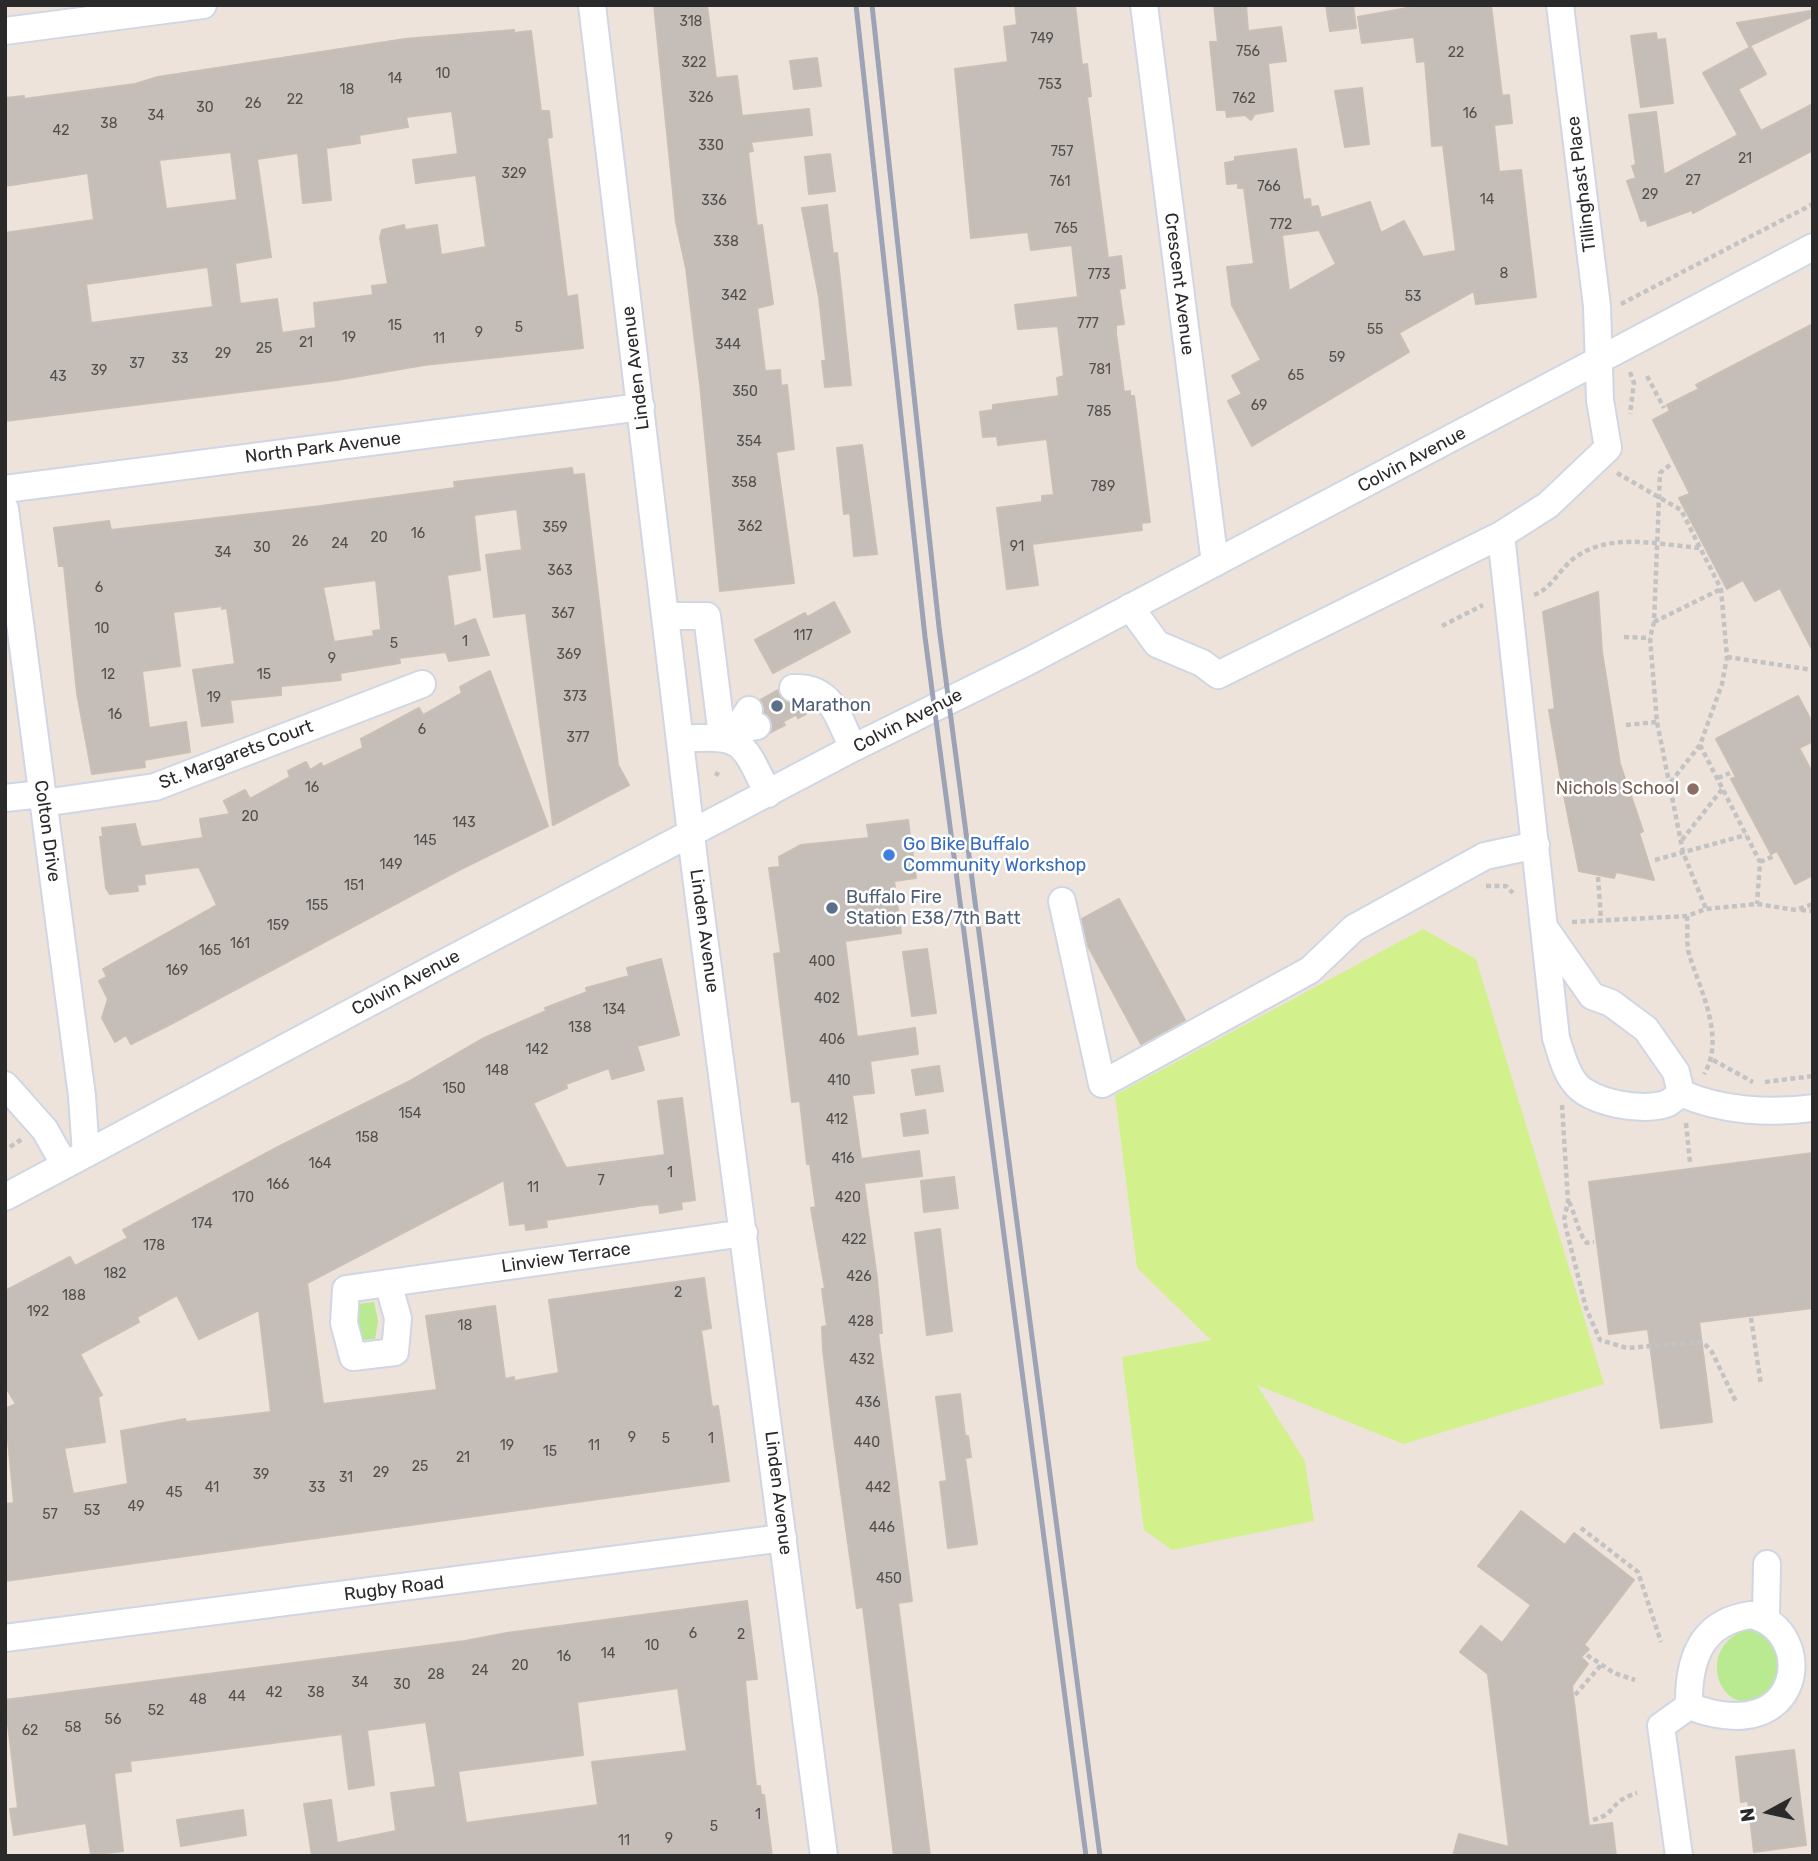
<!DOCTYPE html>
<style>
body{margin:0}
#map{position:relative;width:1818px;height:1861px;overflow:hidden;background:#ede3da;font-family:Rubik,sans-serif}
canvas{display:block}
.frame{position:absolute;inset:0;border:7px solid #2a2a2a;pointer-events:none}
.north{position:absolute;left:1734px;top:1777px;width:70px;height:70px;-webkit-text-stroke:5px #fff;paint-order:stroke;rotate:262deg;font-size:19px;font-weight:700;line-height:28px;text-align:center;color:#2a2a2a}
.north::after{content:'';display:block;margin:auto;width:24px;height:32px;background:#2a2a2a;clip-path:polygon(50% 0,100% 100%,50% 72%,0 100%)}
</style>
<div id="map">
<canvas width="1818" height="1861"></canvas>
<div class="frame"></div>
<div class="north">N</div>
</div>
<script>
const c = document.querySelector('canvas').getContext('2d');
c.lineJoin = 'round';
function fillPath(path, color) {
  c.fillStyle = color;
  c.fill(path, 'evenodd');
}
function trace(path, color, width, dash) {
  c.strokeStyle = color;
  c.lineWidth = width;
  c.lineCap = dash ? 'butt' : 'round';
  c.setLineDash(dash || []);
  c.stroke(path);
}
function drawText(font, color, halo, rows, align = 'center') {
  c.font = font + ' Rubik,sans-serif';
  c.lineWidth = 5;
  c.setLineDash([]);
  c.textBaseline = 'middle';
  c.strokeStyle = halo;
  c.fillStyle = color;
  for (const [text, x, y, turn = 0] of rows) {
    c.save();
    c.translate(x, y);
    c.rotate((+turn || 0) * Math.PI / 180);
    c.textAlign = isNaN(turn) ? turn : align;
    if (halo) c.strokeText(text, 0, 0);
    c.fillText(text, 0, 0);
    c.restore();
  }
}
fillPath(new Path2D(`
 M374,1302l4,19 -3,18 -13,1 -6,-19 2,-17z
 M1745,1630h12l21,11 3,44c-8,5 -20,15 -29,16 -35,7 -54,-53 -7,-71z`), '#b9e991');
fillPath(new Path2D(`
 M1423,929l53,30 128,425 -201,60 -146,-59 48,76 9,60 -142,29 -28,-20 -22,-173 89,-17 -74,-72 -22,-173z`), '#d2f18c');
const building = new Path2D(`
 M654,5h53l9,73 21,-2 5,40 67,-7 3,26 -61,7 2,9 -5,1 9,74 5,-1 11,79 -16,4 8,63 15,-1 1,16 6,-1 7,64 -18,3 18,131 -74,8 -20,-207 -14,-116 -10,-46z
 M1015,5h60l7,60 5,-1 4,32 -4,1 21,161 13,-2 4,32 -6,1 5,35 -8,1v9l8,58 6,-1v5h4l16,126 -9,1 1,7 -110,14 6,41 -31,4 -10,-81 45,-6v-6l12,-1 -7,-56 -49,6 -1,-9 -14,1 -3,-25 13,-2v-5l66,-9 -2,-18 7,-2 -6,-50 -40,3 -3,-24 63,-8 -6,-52 -41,5 -3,-18 -57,6 -16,-169 53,-7 -4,-35 13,-2z
 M1214,5h32l2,26 33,-4 5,34 -18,2 5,48 -18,3 -4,6 -6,-5 -18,2 -1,-7h-9l-7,-68h8z
 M1326,5h27l3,23 -26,3z
 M1423,5h68l11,91 7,-1 3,28 -18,2 5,47 22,-2 15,127 -60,7 -2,-13 -75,42 10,19 -157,94 -24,-45 14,-7 -10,-18 29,-16 -29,-55 -5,-38 27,-3 -10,-76h-6v-5l-11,1 -2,-21 10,-2v-4l61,-8 7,51 7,-1 1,8 7,-1 3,12 49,-16 11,31 23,-12 19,36 33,-6 -13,-106 -11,1 -7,-85 -8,1 -3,-25 -52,6 -4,-26zM1319,230l17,34 -47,27 -7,-56z
 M1810,11l1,6 -62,29 -12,-23z
 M514,30v3l17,-2 10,80h8l3,26 -5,1 20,159 10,-2 6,53 -159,17 -87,15 -332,41v-188l89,-13 -6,-47 -83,13v-88l19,-2v3l111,-15 23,-7 247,-38zM452,111l6,43 -45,6 3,23 60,-8 10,72 -45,8 -4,-30 -32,5 -1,-5 -22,5 -2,8 8,46 -16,2 1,9 -59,8 2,25 -34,5 -5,-34 -37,5 -5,-41 36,-6 -14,-98 41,-6 5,50 28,-3 -5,-52 34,-5 -1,-8 49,-8 -2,-10zM231,152l6,48 -71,9 -7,-49zM208,267l5,40 -122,16 -5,-39z
 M1656,33l1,7 8,-1 8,64 -32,4 -10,-71z
 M1751,47l15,27 -28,15 23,42 52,-27v46l-120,63 -1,-3 -44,16 -2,-6 -5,1 -14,-40 9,-3 -4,-12 4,-1 -7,-50 27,-3 8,63 74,-40 -35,-62z
 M817,58l4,28 -27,3 -4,-28z
 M1362,88l7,56 -24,3 -10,-56z
 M830,154l5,37 -26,3 -4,-37z
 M827,205l6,49 4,-1 3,26 11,106 -26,2 -3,-26h4l-7,-64 -17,-89z
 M1813,324v327l-33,-63 -25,13 -12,-21 -16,9 -48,-91 11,-4 -37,-74 17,-9 -3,-6 32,-16 -3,-4z
 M862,445l15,109 -23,2 -4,-43 -6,1 -7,-66z
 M572,468l1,7 11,-1 34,291 11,20 -76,40 -27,-212 -32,4 -8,-62 36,-5 -5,-41 -43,6 6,55 -33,5 7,52 21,-8 14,36 -40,6 -3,-9 -47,6 1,5 -60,10 1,7 -60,6v9l-51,5 3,22 -31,4 -9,-56 42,-6 -8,-56 -5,1v-3l-49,6 7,54 -38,5 7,57 37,-6 4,30 -46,8 1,7 -53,7 -15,-81 -13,-127h-5l-5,-38 55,-7 2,9 202,-23 142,-19 -1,-6zM376,580l5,50 -8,1 1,5 -40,6 -11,-55z
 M1598,592l4,60 18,112 23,67 -4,2 15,47 -38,-8 -2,6 -35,-7 -18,-91 -12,-70 6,-1 -12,-97z
 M834,602l16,30 -77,41 -18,-33 50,-27 2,4z
 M490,671l58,155 -89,44 -290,155 -38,19 -5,-9 -11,7 -13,-24 6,-19 -9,-18 8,-4 -4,-8 114,-64 -18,-38 -55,7 1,10 -8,1 1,6 -28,3 -4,-6 -6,-51h3l-1,-9 33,-4 6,23 62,-9 -3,-19 30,-5 -6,-13 21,-11 5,9 40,-22 -2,-6 18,-9 4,8 11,-7 2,4 40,-19 -2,-9 58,-31 4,7 39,-22 -2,-6z
 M778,690l6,11 18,3 3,6 -33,17 -12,-27z
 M1798,696l15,28v17l-14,7 14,26v101l-18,9 -18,-33 -6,3 -40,-75 5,-2 -20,-38z
 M908,820l8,58 -22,3 7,52 -56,8 12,96 58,-9 3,26 -48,7 4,32 -22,2 9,64 58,-8 3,25 -58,7 13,96 5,54h-4l34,268 -14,2 32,253h-36l-31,-249 -6,1 -24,-174 -10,-84 -1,-23 5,-1 -5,-37 3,-1 -14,-80 5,-1 -6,-43h-3l-7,-63 -8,1 -18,-148 7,-1 -12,-85 11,-1 -1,-10 22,-12 68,-7 -2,-13z
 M1119,899l66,121 -44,24 -53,-98 -6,-27z
 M927,949l9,64 -24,3 -9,-64z
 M661,959l18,76 -42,11 7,24 -32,9 -3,-11 -43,16 1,4 -34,15 33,65 99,-13 -7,-54 24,-3 13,102 -14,2 1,7 -22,4 -1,-9 -14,1 -99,15 1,7 -21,3 -1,-7 -15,2 -6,-45 -197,103 11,84 5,37 114,-14 -11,-74 69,-10 10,73 9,-2v4l45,-8 -10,-73 155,-22 7,50 -10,2 11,77 6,-1 11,75 -724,100v-77l9,-1 -9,-94 11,-5 -11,-18v-95l65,-34 5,9 53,-28 -5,-8 155,-83 130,-65 74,-43 64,-28 -1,-3 42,-16 -1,-4 43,-12 -2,-8zM177,1295l22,44 60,-29 12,102 -85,10 -1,-3 -64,12 7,53 -55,10 -9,-46 41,-6 -7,-45 4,-2 -22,-41 59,-32 -2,-5z
 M939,1066l4,25 -27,4 -4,-25z
 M925,1110l3,23 -24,3 -3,-22z
 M1813,1153v155l-114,14 13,100 -51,6 -13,-99 -39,5 -20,-152z
 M954,1177l4,31 -34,4 -3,-31z
 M940,1229l12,102 -25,4 -12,-102z
 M960,1394l5,42h3l3,21 -6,1 12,86 -29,4 -8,-66 7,-1 -11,-84z
 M1521,1511l44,34 9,-12 60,47 -50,65 5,4 -8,8 7,7 -16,22 17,140 23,-3 4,33h-163l6,-22 50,13 -21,-173 -28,-22 21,-26 21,17 29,-38 -53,-39z
 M747,1601l10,78 -12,1 5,51 6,55h4l1,9h3l8,61h-460l-8,-52 27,-4 6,43 59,-12 -5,-38 45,-6 -10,-65 -59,8 7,55 -25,4 -7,-55 -170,22 -42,5 1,10 -17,2 9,78 -32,4 -5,-32 -72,12 -4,-26 8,-1 -13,-108 460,-59 42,-8zM678,1688l9,63 -95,11 6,43 -132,18 -8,-52 125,-16 -6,-53z
 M1794,1750l12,95 -52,7 -6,-51 -7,1 -5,-45z
 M243,1810l3,25 -65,11 -4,-26z`);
fillPath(building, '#c5bdb7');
trace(building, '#c9bfb4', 2);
trace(new Path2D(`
 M757,726l44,-23`), '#c6beb7', 26, [26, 13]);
const minor = new Path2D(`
 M592,5l104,871 128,980
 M1144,5l71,558
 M5,31l198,-26
 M5,489l636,-82
 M5,509l77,587 4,58
 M1501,535l55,503c5,15 9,33 19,45 15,20 70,30 93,20 4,-2 9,-7 13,-10
 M1130,607l27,37 45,19 16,12 283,-140 47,-30 60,-57 -8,-48 -3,-94 -37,-301
 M666,616h41l15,120
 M793,688c40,-2 45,30 60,60
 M749,710l-13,20 21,-4
 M680,739c63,-4 61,-1 88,55
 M5,798l37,-4
 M43,803l112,-16 267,-103
 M1062,901l40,183 208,-114 44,-42 131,-72 51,-11
 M1544,927l48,69 19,7 35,26 30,43 5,21
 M5,1085l40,45 19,34
 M1681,1093c39,18 90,21 132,15
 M5,1197l435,-232 413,-217 174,-86 786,-415
 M388,1283l10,35 -3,34 -42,5 -9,-34 2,-34 356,-50 42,-6
 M1751,1615c67,15 54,136 -62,91 -1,-45 11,-84 62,-91z
 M1766,1617l1,-53
 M5,1638l778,-100
 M1679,1856l-18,-130 28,-20`);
trace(minor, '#cfd6e4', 30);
trace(new Path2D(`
 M1621,304l192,-100
 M1630,372l4,11 -4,31
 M1647,376l17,32
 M1670,465l-10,8 -6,149 -4,16 7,84 26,130 23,57
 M1617,473l64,37 40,79 6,68 -5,27 -22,61 -30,38
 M1534,595c18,-7 24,-24 39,-36 36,-28 87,-14 128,-11
 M1654,622l67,-33
 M1442,626l41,-21
 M1624,637l26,1
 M1727,657l86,13
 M1626,725l31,-3
 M1700,745l60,117 -3,42
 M716,776l2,-4
 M1718,778l12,-5
 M1682,840l41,-52
 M1655,860l91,-25
 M1760,862l14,-6
 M1598,877l3,43
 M1486,886h20l7,7
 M1801,910l12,1
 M1687,916c1,12 -1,26 2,38 11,36 37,84 15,120
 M1572,922l115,-6 19,-7 51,-5 39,6 17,-6
 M1713,1060l40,22
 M1765,1082l48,-6
 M1562,1105l6,96 -4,19 22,88 14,32 27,8 76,-6 9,10 24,50
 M1686,1123l4,40
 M10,1147l12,-8
 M1569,1202c7,13 8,30 18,41l7,-1
 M1751,1318l10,67
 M1581,1528l57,44 23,70
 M1587,1655l27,18 21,7
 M1575,1695l26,-30
 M1593,1820c24,-6 16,-19 44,-27`), '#c3c3c3', 4.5, [5, 3.5]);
trace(minor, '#fff', 26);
trace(new Path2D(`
 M856,5l69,632 161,1219
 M872,5l67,622 161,1229`), '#9ca3b6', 5);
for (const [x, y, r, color] of [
 [777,706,7,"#5c6f8a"],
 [1693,789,7,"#8d6e63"],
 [889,855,7,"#3f7fe0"],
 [832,908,7,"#5c6f8a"]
]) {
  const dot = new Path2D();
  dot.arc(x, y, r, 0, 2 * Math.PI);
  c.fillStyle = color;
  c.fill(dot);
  trace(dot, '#fff', 2.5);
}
drawText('14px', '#514f4d', null, [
 ["318",691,22],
 ["749",1042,39],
 ["756",1248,52],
 ["22",1456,53],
 ["322",694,63],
 ["10",443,74],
 ["14",395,79],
 ["753",1050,85],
 ["18",347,90],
 ["326",701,98],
 ["762",1244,99],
 ["22",295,100],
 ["26",253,104],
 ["30",205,108],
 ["16",1470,114],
 ["34",156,116],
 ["38",109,124],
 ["42",61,131],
 ["330",711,146],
 ["757",1062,152],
 ["21",1745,159],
 ["329",514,174],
 ["27",1693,181],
 ["761",1060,182],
 ["766",1269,187],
 ["29",1650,195],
 ["14",1487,200],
 ["336",714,201],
 ["772",1281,225],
 ["765",1066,229],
 ["338",726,242],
 ["8",1504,274],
 ["773",1099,275],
 ["342",734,296],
 ["53",1413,297],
 ["777",1088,324],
 ["15",395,326],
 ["5",519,328],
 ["55",1375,330],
 ["9",479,333],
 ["19",349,338],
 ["11",439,339],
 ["21",306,343],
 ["344",728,345],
 ["25",264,349],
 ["29",223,354],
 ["59",1337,358],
 ["33",180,359],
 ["37",137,364],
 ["781",1100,370],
 ["39",99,371],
 ["65",1296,376],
 ["43",58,377],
 ["350",745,392],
 ["69",1259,406],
 ["785",1099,412],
 ["354",749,442],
 ["358",744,483],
 ["789",1103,487],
 ["362",750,527],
 ["359",555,528],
 ["16",418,534],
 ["20",379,538],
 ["26",300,542],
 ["24",340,544],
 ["91",1017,547],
 ["30",262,548],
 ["34",223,553],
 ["363",560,571],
 ["6",99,588],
 ["367",563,614],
 ["10",102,629],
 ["117",803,636],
 ["1",465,642],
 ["5",394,644],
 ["369",569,655],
 ["9",332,659],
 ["12",108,675],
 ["15",264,675],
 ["373",575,697],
 ["19",214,698],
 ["16",115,715],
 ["6",422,730],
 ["377",578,738],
 ["16",312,788],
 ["20",250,817],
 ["143",464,823],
 ["145",425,841],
 ["149",391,865],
 ["151",354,886],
 ["155",317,906],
 ["159",278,926],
 ["161",240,944],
 ["165",210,951],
 ["400",822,962],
 ["169",177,971],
 ["402",827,999],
 ["134",614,1010],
 ["138",580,1028],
 ["406",832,1040],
 ["142",537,1050],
 ["148",497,1071],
 ["410",839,1081],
 ["150",454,1089],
 ["154",410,1114],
 ["412",837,1120],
 ["158",367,1138],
 ["416",843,1159],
 ["164",320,1164],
 ["1",670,1173],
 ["7",601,1181],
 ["166",278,1185],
 ["11",533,1188],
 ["170",243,1198],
 ["420",848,1198],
 ["174",202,1224],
 ["422",854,1240],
 ["178",154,1246],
 ["182",115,1274],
 ["426",859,1277],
 ["2",678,1293],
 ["188",74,1296],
 ["192",38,1312],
 ["428",861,1322],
 ["18",465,1326],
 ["432",862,1360],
 ["436",868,1403],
 ["9",632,1438],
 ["5",666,1439],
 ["1",711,1439],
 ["440",867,1443],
 ["19",507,1446],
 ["11",594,1446],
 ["15",550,1452],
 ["21",463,1458],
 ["25",420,1467],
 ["29",381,1473],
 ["39",261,1475],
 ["31",346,1478],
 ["41",212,1488],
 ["33",317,1488],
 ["442",878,1488],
 ["45",174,1493],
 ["49",136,1507],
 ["53",92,1511],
 ["57",50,1515],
 ["446",882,1528],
 ["450",889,1579],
 ["6",693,1634],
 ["2",741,1635],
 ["10",652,1646],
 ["14",608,1654],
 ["16",564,1657],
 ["20",520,1666],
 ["24",480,1671],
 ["28",436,1675],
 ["34",360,1683],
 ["30",402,1685],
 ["42",274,1693],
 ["38",316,1693],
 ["44",237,1697],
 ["48",198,1700],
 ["52",156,1711],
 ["56",113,1720],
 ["58",73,1728],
 ["62",30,1731],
 ["1",758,1815],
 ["5",714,1827],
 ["9",669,1839],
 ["11",624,1841]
]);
drawText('18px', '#2a2a2a', '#fff', [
 ["Tillinghast Place",1582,184,-97],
 ["Crescent Avenue",1179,284,83],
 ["Linden Avenue",636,368,-97],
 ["North Park Avenue",323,448,-7],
 ["Colvin Avenue",1412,460,-28],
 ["Colvin Avenue",908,721,-27],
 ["St. Margarets Court",236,755,-21],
 ["Colton Drive",47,831,82],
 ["Linden Avenue",704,931,82],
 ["Colvin Avenue",406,983,-28],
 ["Linview Terrace",566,1258,-8],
 ["Linden Avenue",778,1493,83],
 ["Rugby Road",394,1589,-7]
]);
drawText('18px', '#4e5e75', '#fff', [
 ["Marathon",791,706],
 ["Buffalo Fire",846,898],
 ["Station E38/7th Batt",846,919]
], 'left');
drawText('18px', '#785e54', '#fff', [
 ["Nichols School",1679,789]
], 'right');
drawText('18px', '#366cbe', '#fff', [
 ["Go Bike Buffalo",903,845],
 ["Community Workshop",903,866]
], 'left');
</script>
